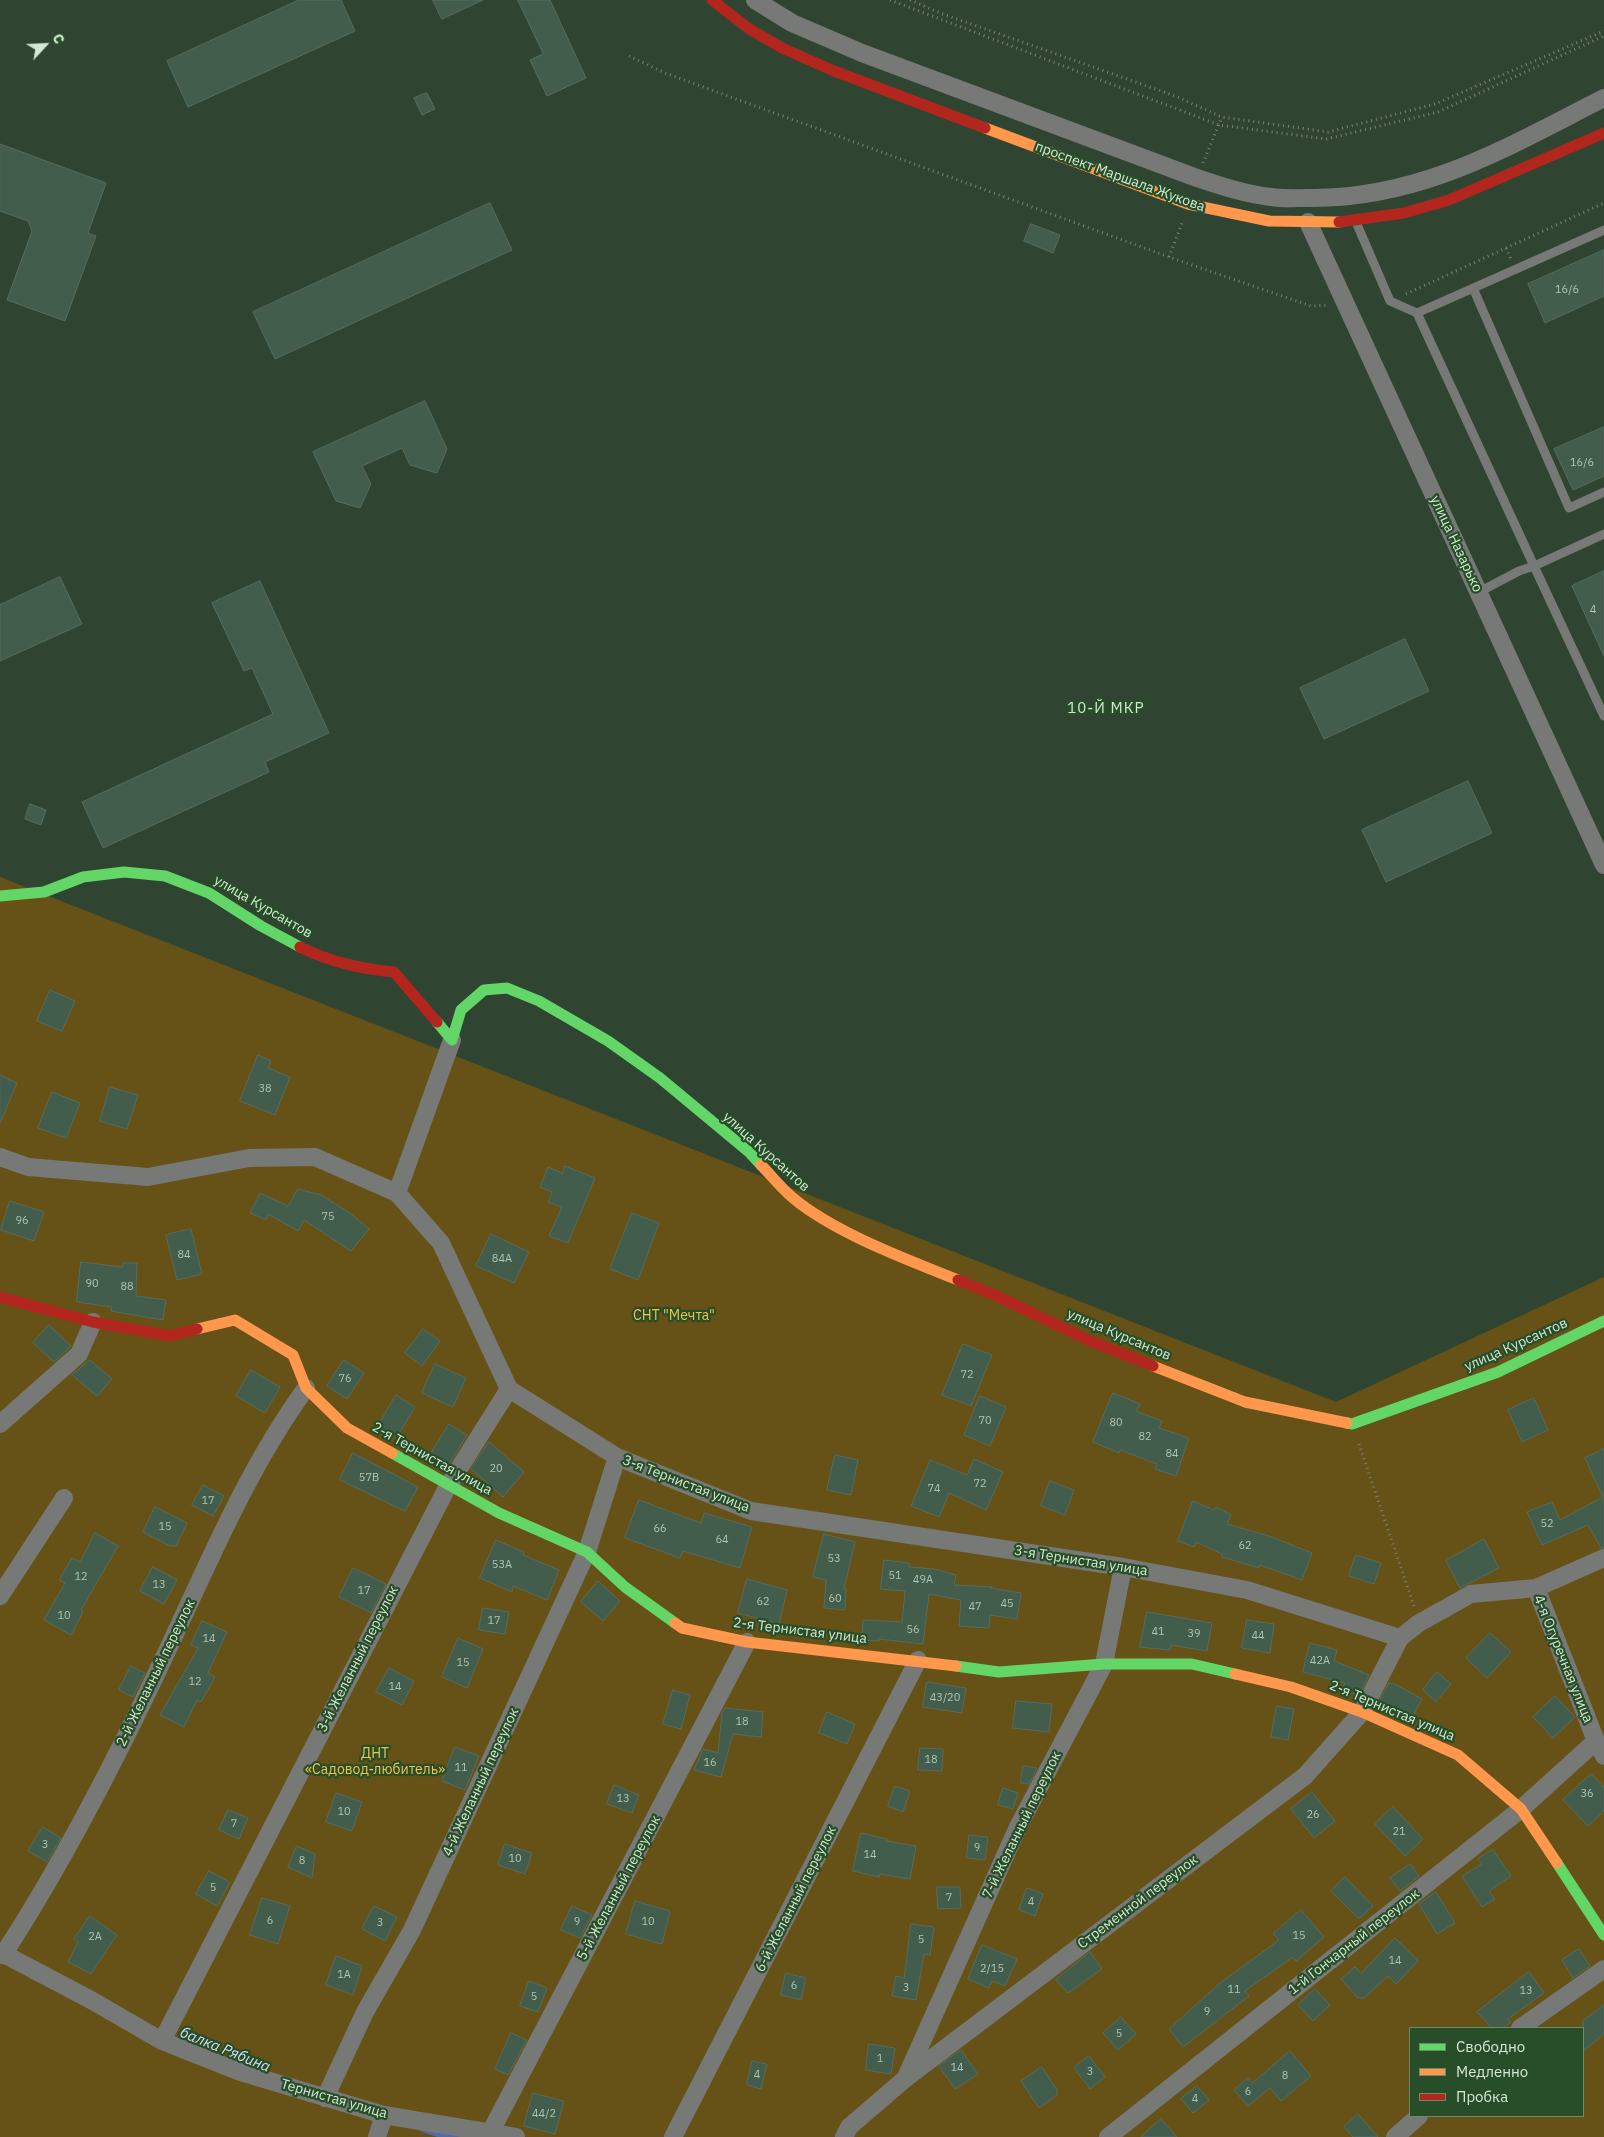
<!DOCTYPE html>
<meta charset="utf-8">
<style>
body{margin:0}
#map{position:relative;width:1604px;height:2137px;overflow:hidden;background:#304531;font-family:"IBM Plex Sans",sans-serif}
canvas{display:block}
.legend{position:absolute;left:1409px;top:2027px;width:175px;height:90px;box-sizing:border-box;background:#284d29;border:1px solid #6c8b6d;margin:0;padding:6px 9px;list-style:none;font-size:15px;color:#d3e8d2}
.legend li{display:flex;align-items:center;gap:10px;height:25px}
.legend b{width:25px;border:1px solid #6c8b6d}
.north{position:absolute;left:20px;top:20px;width:50px;height:50px;-webkit-text-stroke:4px #284d29;paint-order:stroke;rotate:65deg;font-size:14px;font-weight:700;line-height:20px;text-align:center;color:#d3e8d2}
.north::after{content:'';display:block;margin:auto;width:18px;height:22px;background:#d3e8d2;clip-path:polygon(50% 0,100% 100%,50% 72%,0 100%)}
</style>
<div id="map">
<canvas width="1604" height="2137"></canvas>
<ul class="legend">
<li><b style="height:6px;background:#63d668"></b>Свободно</li>
<li><b style="height:6px;background:#ff974d"></b>Медленно</li>
<li><b style="height:6px;background:#b3261e"></b>Пробка</li>
</ul>
<div class="north">С</div>
</div>
<script>
const c = document.querySelector('canvas').getContext('2d');
c.lineJoin = 'round';
function fillPath(path, color) {
  c.fillStyle = color;
  c.fill(path, 'evenodd');
}
function trace(path, color, width, dash) {
  c.strokeStyle = color;
  c.lineWidth = width;
  c.lineCap = dash ? 'butt' : 'round';
  c.setLineDash(dash || []);
  c.stroke(path);
}
function drawText(font, color, halo, rows, align = 'center') {
  c.font = font + ' "IBM Plex Sans",sans-serif';
  c.lineWidth = 4.5;
  c.setLineDash([]);
  c.textBaseline = 'middle';
  c.strokeStyle = halo;
  c.fillStyle = color;
  for (const [text, x, y, turn = 0] of rows) {
    c.save();
    c.translate(x, y);
    c.rotate((+turn || 0) * Math.PI / 180);
    c.textAlign = isNaN(turn) ? turn : align;
    if (halo) c.strokeText(text, 0, 0);
    c.fillText(text, 0, 0);
    c.restore();
  }
}
fillPath(new Path2D(`
 M0,877l1336,525 268,-125v860h-1604zM1410,2028h173v88h-173z`), '#665216');
trace(new Path2D(`
 M422,2129l18,6 19,2`), '#4d6ca9', 5.5);
const building = new Path2D(`
 M299,0h42l14,31 -167,76 -21,-46z
 M433,0h50l-41,19z
 M518,0h32l36,78 -39,18 -17,-36 13,-6z
 M427,93l8,16 -13,6 -8,-17z
 M0,144l106,39 -18,50 8,3 -31,85 -58,-21 25,-69 -4,-10 -28,-10z
 M490,203l22,47 -237,109 -22,-47z
 M1031,224l29,11 -7,18 -29,-12z
 M1604,250v46l-59,27 -17,-39z
 M425,401l22,48 -10,24 -27,-8 -8,-17 -40,18 9,18 -11,24 -24,-7 -23,-49z
 M1604,427v49l-31,14 -19,-41z
 M1604,571v85l-32,-70z
 M60,577l22,47 -82,37v-56z
 M260,581l69,152 -64,29 4,10 -166,76 -21,-46 191,-88 -21,-46 -8,3 -32,-68z
 M1405,639l24,52 -105,48 -24,-51z
 M1468,781l24,52 -106,49 -24,-52z
 M30,804l16,6 -5,15 -16,-6z
 M50,990l25,11 -13,30 -25,-10z
 M258,1055l13,6 -3,7 22,9 -15,38 -35,-14z
 M0,1075l17,8 -17,40z
 M110,1087l28,8 -11,34 -27,-8z
 M52,1092l28,11 -14,35 -28,-10z
 M565,1166l30,12 -27,65 -19,-7 13,-29 -14,-5 4,-10 -12,-5 8,-20 14,6z
 M298,1189l23,6 29,18 19,16 -18,22 -47,-31 -6,11 -30,-17 -2,6 -16,-7 10,-20 28,13z
 M10,1201l34,11 -10,29 -33,-11z
 M632,1213l27,10 -21,57 -28,-11z
 M191,1229l11,45 -25,6 -11,-45z
 M491,1234l38,18 -15,31 -38,-17z
 M81,1262l41,5 1,-4h14l-1,33 30,4 -3,20 -52,-9 1,-4 -35,-5z
 M49,1325l22,21 -17,16 -21,-19z
 M423,1329l17,12 -18,25 -17,-13z
 M963,1344l29,11 -21,51 -29,-11z
 M90,1360l22,19 -15,17 -25,-21z
 M344,1360l20,13 -17,26 -20,-13z
 M435,1364l31,14 -13,29 -31,-14z
 M251,1370l29,17 -15,26 -29,-17z
 M1113,1393l27,11 -4,7 26,10 -3,7 30,10 -13,38 -21,-7 2,-5 -37,-14 -1,3 -26,-11z
 M396,1395l19,12 -18,30 -19,-11z
 M980,1396l26,11 -16,39 -26,-11z
 M1534,1398l14,32 -26,12 -14,-32z
 M449,1424l18,11 -20,33 -18,-11z
 M489,1442l35,30 -21,25 -32,-28z
 M1604,1449v99h-3l-13,-23 -46,20 -15,-33 25,-10 8,18 43,-23 -18,-39z
 M353,1453l65,34 -13,24 -65,-31z
 M835,1455l23,5 -7,35 -24,-5z
 M974,1459l29,13 -17,38 -37,-17 -10,24 -28,-11 19,-46 37,15z
 M1050,1481l24,9 -9,25 -24,-9z
 M203,1485l21,11 -11,20 -21,-11z
 M639,1500l62,23 3,-10 48,14 -12,41 -57,-17 -3,7 -55,-20z
 M1193,1501l21,9 2,-3 15,8 -4,9 42,12 43,17 -10,27 -42,-15 -1,3 -37,-11v-3l-26,-12 -2,5 -16,-6z
 M155,1507l32,16 -11,23h-6l-27,-14z
 M95,1533l23,13 -37,64 2,2 -12,23 -27,-15 21,-37 -6,-3 13,-22 8,4z
 M824,1534l31,8 -11,47h2l-1,21 -21,-2 2,-28 -13,-3z
 M1484,1539l15,29 -39,20 -14,-27z
 M496,1540l28,12 -1,3 36,15 -12,30 -34,-14 -1,6 -32,-14z
 M1356,1555l25,8 -7,21 -25,-8z
 M884,1560l25,3v4l25,2 22,6 -2,10 38,2 -1,1 30,5 -4,26 -27,-4 -1,13 -30,-2 2,-26 -32,-6 -6,50 -44,-5v2l-17,-1 1,-20 39,2 3,-31 -24,-2z
 M153,1567l24,13 -13,24 -24,-13z
 M353,1568l33,16 -15,29 -32,-16z
 M747,1579l40,11 -8,34 -41,-11z
 M598,1581l22,20 -17,20 -22,-19z
 M483,1608l26,4 -4,22 -26,-4z
 M1147,1612l65,11 -5,28 -36,-6 -1,5 -30,-3z
 M1247,1620l27,4 -4,29 -28,-5z
 M202,1621l25,11 -19,41 7,4 -14,25 -4,-2 -13,27 -24,-12 38,-67 -7,-3z
 M1490,1633l21,19 -24,26 -21,-20z
 M458,1638l25,11 -16,39 -25,-11z
 M1310,1643l27,7 -3,11 35,14 -10,21 -17,-6 3,-7 -42,-11z
 M131,1666l14,7 -12,24 -14,-7z
 M389,1668l25,13 -12,24 -26,-13z
 M1437,1672l14,12 -15,18 -13,-12z
 M927,1682l39,6 -4,25 -39,-6z
 M1389,1683l6,1 27,15 -10,19 -34,-14z
 M673,1690l17,5 -9,34 -18,-5z
 M1555,1696l20,21 -22,21 -20,-21z
 M1016,1701l36,3 -3,28 -36,-4z
 M1277,1706l17,3 -6,31 -17,-3z
 M725,1708l38,4 -2,25 -28,-3 -12,43 -27,-7 9,-21 15,4 4,-40z
 M827,1712l28,12 -8,20 -28,-11z
 M455,1747l24,9 -14,34 -23,-9z
 M920,1748l23,1 -1,22 -24,-1z
 M1023,1766l14,2 -8,16 -8,-1z
 M1591,1774l13,13v24l-16,15 -25,-26z
 M614,1785l25,10 -7,18 -25,-9z
 M895,1786l15,5 -7,21 -15,-6z
 M1003,1788l15,5 -5,16 -15,-4z
 M1312,1792l23,29 -21,17 -23,-29z
 M336,1793l26,9 -10,29 -26,-9z
 M1393,1807l30,32 -18,17 -30,-32z
 M228,1810l20,8 -9,21 -20,-9z
 M43,1827l18,11 -14,24 -19,-11z
 M861,1833l26,6 -1,2 30,5 -6,33 -30,-5 -1,3 -26,-6z
 M969,1835l19,2 -3,23 -18,-2z
 M505,1844l27,9 -7,21 -27,-9z
 M297,1846l18,8 -3,24 -24,-11z
 M1493,1850l18,26 -22,15 6,8 -13,8 -20,-31 20,-12 -4,-5z
 M1410,1864l9,12 -19,15 -10,-13z
 M209,1871l21,11 -13,24 -21,-12z
 M1345,1877l28,29 -14,13 -28,-28z
 M937,1887h23l1,21 -23,1z
 M1027,1888l16,6 -8,22 -16,-6z
 M1436,1892l19,31 -18,11 -18,-30z
 M262,1898l28,8 -12,38 -28,-9z
 M635,1901l35,10 -8,33 -36,-10z
 M374,1906l23,11 -12,24 -23,-12z
 M572,1906l20,9 -12,23 -19,-8z
 M1301,1910l23,27 -28,24 -3,-4 -48,34 4,5 -66,51 -14,-18 50,-45 60,-44 -6,-6z
 M90,1916l27,19 -26,39 -23,-12 10,-20 -4,-3z
 M911,1924l23,3 -4,28 -6,-1 -8,46 -24,-4 4,-20 8,2z
 M1395,1938l23,23 -22,23 -8,-8 -24,22h-6l-17,-19 14,-12 6,6z
 M982,1945l35,14 -12,27 -13,-5 -3,7 -21,-9z
 M1579,1949l11,17 -17,12 -11,-18z
 M1090,1952l12,17 -34,24 -12,-13z
 M336,1956l26,10 -9,29 -27,-10z
 M1529,1972l15,21 -36,26 3,3 -8,6h-11l-15,-16z
 M786,1973l20,5 -5,22 -20,-5z
 M529,1981l18,7 -9,24 -18,-6z
 M1315,1989l15,16 -17,16 -15,-16z
 M1604,2005v29l-21,17v-30z
 M1121,2017l15,17 -18,16 -15,-17z
 M511,2033l16,7 -19,35 -13,-6z
 M869,2044l26,4 -4,26 -25,-4z
 M961,2050l17,24 -23,15 -16,-23z
 M1290,2051l21,25 -30,25 -11,-13 -22,18 -14,-16 14,-12 4,5z
 M1089,2056l16,21 -15,12 -16,-21z
 M752,2061l15,3 -6,25 -14,-4z
 M1042,2067l15,23v5l-18,13 -18,-27z
 M1197,2086l12,14 -16,13 -12,-14z
 M533,2093l31,8 -9,33 -31,-8z
 M1358,2114l20,23h-25l-9,-10z
 M1161,2119l16,18h-36z`);
fillPath(building, '#435d4d');
trace(building, '#576c5e', 1);
trace(new Path2D(`
 M890,0l329,125 107,14 112,-27 166,-76
 M910,0l33,14 232,82 47,21 106,15 107,-28 169,-73
 M629,56l36,17 504,184 142,49 18,-1
 M1203,163l19,-46
 M1506,248l5,11
 M1169,257l13,-34
 M1406,294l198,-91
 M1359,1444l55,162`), '#7c807d', 3, [1, 4]);
trace(new Path2D(`
 M1356,222l34,79 27,12 117,253 70,-32
 M1473,288l96,220 35,-16
 M1417,313l187,-83
 M1479,592l40,-21 15,-5 70,150`), '#777977', 9);
trace(new Path2D(`
 M755,0l37,23 70,30 335,125c24,8 48,16 74,19 12,2 25,1 38,1 113,1 198,-51 295,-100
 M1308,222l296,643
 M0,1157l28,10 120,10 101,-19 66,-1 82,36 44,50 68,146 108,68 134,54 372,56 124,23 153,48 19,-15 52,-29 65,-6 68,-30
 M397,1193l55,-153
 M0,1424l79,-70 14,-32
 M1536,1588l60,153 8,15
 M0,1596l64,-98
 M0,1952l91,48 71,41 78,31 144,43 132,22
 M3,1955c63,-97 116,-201 165,-306 42,-89 80,-181 138,-261
 M1520,2028l84,-59
 M162,2041l286,-555 61,-97
 M907,2075l111,-248 86,-163 19,-97
 M325,2098l40,-86 47,-82 175,-378 30,-95
 M490,2133l257,-491
 M377,2137l7,-22
 M673,2137l245,-477
 M844,2137l5,-10 57,-49 399,-302 57,-64 38,-74
 M1108,2137l413,-328 75,-68
 M1395,2137l24,-21`), '#777977', 18);
trace(new Path2D(`
 M0,896l44,-4 39,-15 41,-5 41,4 44,17 52,33 39,21
 M437,1022l15,18 9,-30 23,-20 23,-2 32,13 69,40 52,37 89,74 12,13
 M1347,1423l5,1 146,-52 106,-51
 M392,1453l107,60 88,39 38,35 50,36
 M956,1666l43,6 105,-8h88l43,10
 M1557,1863l47,72`), '#63d668', 11);
trace(new Path2D(`
 M985,128l203,76 81,17 70,1
 M761,1165c10,10 20,23 32,33 42,35 113,61 165,82
 M197,1329l38,-9 58,35 13,33 41,40 45,25
 M1153,1366l92,36 102,21
 M675,1623l7,5 65,14 209,24
 M1235,1674l56,13 71,25 96,43 63,54 36,54`), '#ff974d', 11);
trace(new Path2D(`
 M712,0l36,28 34,20 52,23 151,57
 M1339,222l65,-9 45,-13 155,-67
 M300,947c30,15 61,22 94,25l43,50
 M958,1280l39,16 93,45 63,25
 M0,1297l93,25 77,14 27,-7`), '#b3261e', 11);
drawText('11px', '#afc5b1', null, [
 ["16/6",1567,290],
 ["16/6",1582,463],
 ["4",1593,610],
 ["38",265,1089],
 ["75",328,1217],
 ["96",22,1221],
 ["84",184,1255],
 ["84А",502,1259],
 ["90",92,1284],
 ["88",127,1287],
 ["72",967,1375],
 ["76",345,1379],
 ["70",985,1421],
 ["80",1116,1423],
 ["82",1145,1437],
 ["84",1172,1454],
 ["20",496,1469],
 ["57В",369,1478],
 ["72",980,1484],
 ["74",934,1489],
 ["17",208,1501],
 ["52",1547,1524],
 ["15",165,1527],
 ["66",660,1529],
 ["64",722,1540],
 ["62",1245,1546],
 ["53",834,1559],
 ["53А",502,1565],
 ["51",895,1576],
 ["12",81,1577],
 ["49А",923,1580],
 ["13",159,1585],
 ["17",364,1591],
 ["60",835,1599],
 ["62",763,1602],
 ["45",1007,1604],
 ["47",975,1607],
 ["10",64,1616],
 ["17",494,1621],
 ["56",913,1630],
 ["41",1158,1632],
 ["39",1194,1634],
 ["44",1258,1636],
 ["14",209,1639],
 ["42А",1320,1661],
 ["15",463,1663],
 ["12",195,1682],
 ["14",395,1687],
 ["43/20",945,1698],
 ["18",742,1722],
 ["18",931,1760],
 ["16",710,1763],
 ["11",461,1768],
 ["36",1587,1794],
 ["13",623,1799],
 ["10",344,1812],
 ["26",1313,1815],
 ["7",234,1824],
 ["21",1399,1832],
 ["3",45,1845],
 ["9",977,1848],
 ["14",870,1855],
 ["10",515,1859],
 ["8",302,1861],
 ["5",213,1888],
 ["7",949,1898],
 ["4",1031,1902],
 ["6",270,1921],
 ["9",577,1922],
 ["10",648,1922],
 ["3",380,1923],
 ["15",1299,1936],
 ["2А",95,1937],
 ["5",921,1940],
 ["14",1395,1961],
 ["2/15",992,1969],
 ["1А",344,1975],
 ["6",794,1986],
 ["3",906,1988],
 ["11",1234,1990],
 ["13",1526,1991],
 ["5",534,1997],
 ["9",1207,2012],
 ["5",1119,2034],
 ["1",880,2059],
 ["14",957,2068],
 ["3",1090,2072],
 ["4",757,2075],
 ["8",1285,2076],
 ["6",1248,2092],
 ["4",1195,2099],
 ["44/2",544,2114]
]);
drawText('14px', '#d3e8d2', '#284d29', [
 ["проспект Маршала Жукова",1120,177,20],
 ["улица Назарько",1456,544,65],
 ["улица Курсантов",263,907,30],
 ["улица Курсантов",766,1152,42],
 ["улица Курсантов",1119,1335,23],
 ["улица Курсантов",1516,1345,-24],
 ["2-я Тернистая улица",432,1459,29],
 ["3-я Тернистая улица",686,1484,21],
 ["3-я Тернистая улица",1081,1561,9],
 ["2-я Тернистая улица",800,1631,7],
 ["3-й Желанный переулок",358,1659,-63],
 ["4-я Огуречная улица",1563,1659,68],
 ["2-й Желанный переулок",156,1673,-64],
 ["2-я Тернистая улица",1392,1711,23],
 ["4-й Желанный переулок",481,1782,-65],
 ["7-й Желанный переулок",1022,1825,-64],
 ["5-й Желанный переулок",619,1888,-62],
 ["6-й Желанный переулок",796,1899,-63],
 ["Стременной переулок",1138,1902,-37],
 ["1-й Гончарный переулок",1354,1942,-38],
 ["Тернистая улица",334,2099,16]
]);
drawText('14px', '#f6c14b', '#284d29', [
 ["СНТ \"Мечта\"",674,1316],
 ["ДНТ",375,1754],
 ["«Садовод-любитель»",375,1770]
]);
c.letterSpacing = '1px';
drawText('15px', '#d3e8d2', '#284d29', [
 ["10-Й МКР",1106,709]
]);
c.letterSpacing = '0px';
drawText('italic 15px', '#d3ddf1', '#284d29', [
 ["балка Рябина",225,2050,22]
]);
</script>
